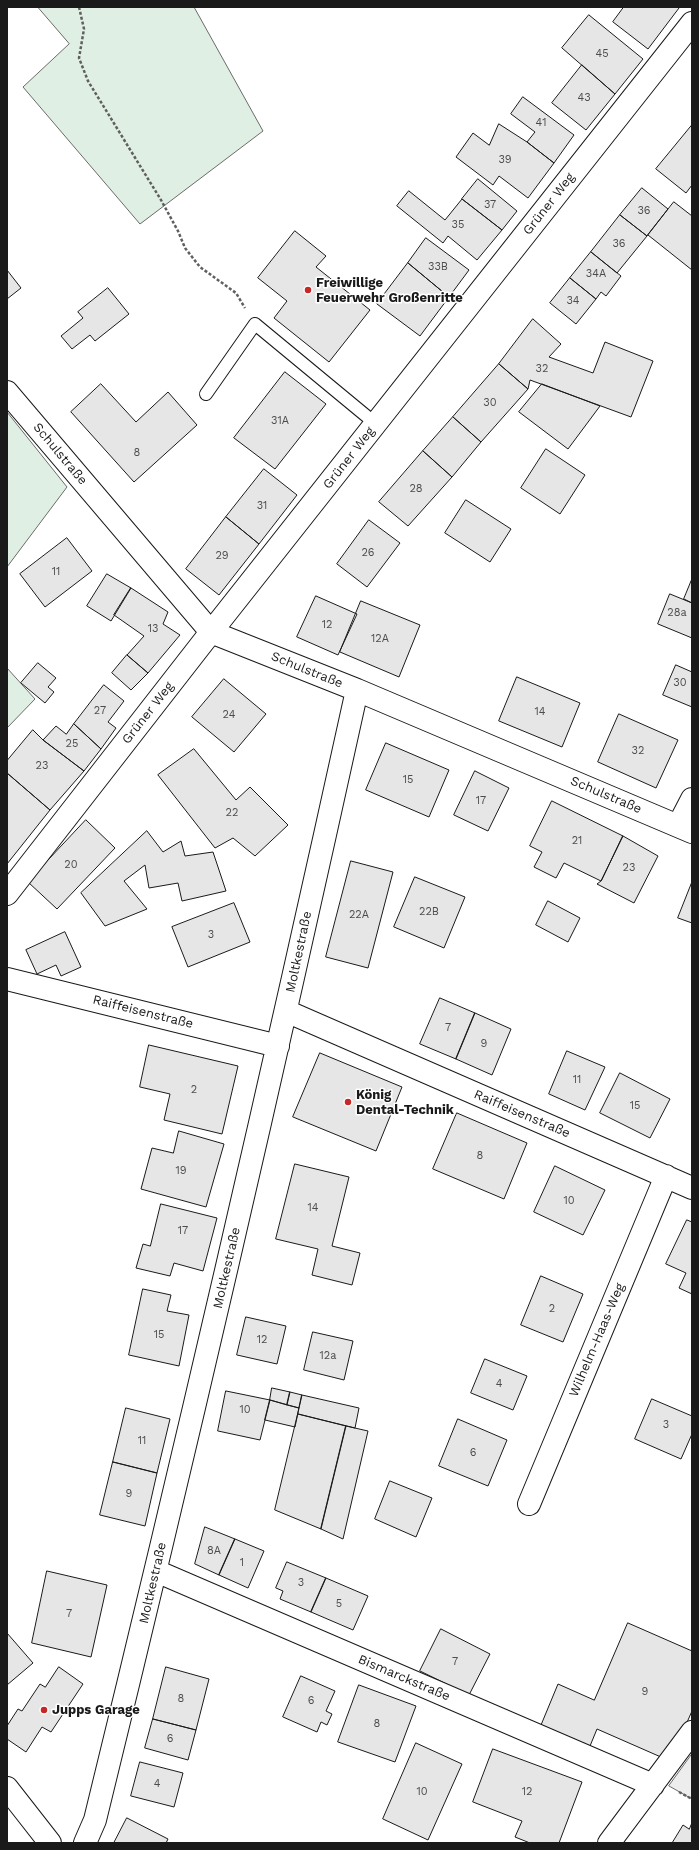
<!DOCTYPE html>
<meta charset="utf-8">
<style>
body{margin:0}
#map{position:relative;width:699px;height:1850px;overflow:hidden;background:#fff;font-family:"Work Sans",sans-serif}
canvas{display:block}
.frame{position:absolute;inset:0;border:8px solid #1a1a1a;pointer-events:none}
</style>
<div id="map">
<canvas width="699" height="1850"></canvas>
<div class="frame"></div>
</div>
<script>
const c = document.querySelector('canvas').getContext('2d');
c.lineJoin = 'round';
function fillPath(path, color) {
  c.fillStyle = color;
  c.fill(path, 'evenodd');
}
function trace(path, color, width, dash) {
  c.strokeStyle = color;
  c.lineWidth = width;
  c.lineCap = dash ? 'butt' : 'round';
  c.setLineDash(dash || []);
  c.stroke(path);
}
function drawText(font, color, halo, rows, align = 'center') {
  c.font = font + ' "Work Sans",sans-serif';
  c.lineWidth = 3;
  c.setLineDash([]);
  c.textBaseline = 'middle';
  c.strokeStyle = halo;
  c.fillStyle = color;
  for (const [text, x, y, turn = 0] of rows) {
    c.save();
    c.translate(x, y);
    c.rotate((+turn || 0) * Math.PI / 180);
    c.textAlign = isNaN(turn) ? turn : align;
    if (halo) c.strokeText(text, 0, 0);
    c.fillText(text, 0, 0);
    c.restore();
  }
}
const green = new Path2D(`
 M38,7h156l69,124 -123,93 -117,-137 46,-43z
 M7,412l60,75 -60,80z
 M7,668l28,31 -28,29z`);
fillPath(green, '#e0efe3');
trace(green, '#6a6a6a', 1);
const parking = new Path2D(`
 M692,1754v45l-23,-13z`);
fillPath(parking, '#ededed');
trace(parking, '#6a6a6a', 1);
const building = new Path2D(`
 M624,7h54l1,1 -31,41 -35,-27z
 M589,15l54,44 -28,35 -53,-46z
 M582,65l33,29 -29,36 -34,-27z
 M523,97l51,38 -20,28 -27,-21 8,-10 -24,-18z
 M499,124l28,18 27,21 -26,35 -29,-22 -6,9 -37,-28 17,-24 16,12z
 M692,125v60l-6,8 -30,-24z
 M478,179l39,32 -15,19 -40,-31z
 M642,188l26,21 -21,27 -27,-21z
 M409,191l36,29 17,-21 40,31 -25,30 -29,-24 -5,7 -46,-37z
 M674,202l18,14v54l-44,-35z
 M620,215l27,21 -30,37 -26,-21z
 M295,231l31,25 -10,11 54,43 -41,52 -55,-44 13,-17 -29,-23z
 M426,238l43,32 -20,27 -41,-34z
 M591,252l30,24 -15,20 -5,-4 -5,7 -26,-21z
 M408,263l41,34 -29,39 -43,-32z
 M7,270l14,18 -14,11z
 M570,278l26,21 -20,25 -26,-21z
 M108,288l21,26 -34,27 -5,-6 -18,14 -11,-13 22,-18 -5,-6z
 M533,319l28,25 -12,13 44,16 12,-31 48,19 -22,56 -101,-37 -2,9 -29,-25z
 M499,364l29,25 -47,53 -28,-25z
 M285,372l41,32 -51,65 -41,-31z
 M101,384l35,38 32,-30 29,33 -63,57 -63,-70z
 M542,384l58,22 -32,43 -49,-37z
 M453,417l28,25 -29,35 -29,-26z
 M546,449l39,26 -25,39 -39,-26z
 M423,451l29,26 -44,49 -29,-24z
 M264,469l33,26 -38,49 -33,-27z
 M466,500l45,29 -21,33 -45,-29z
 M226,517l33,27 -40,51 -33,-26z
 M369,520l31,23 -33,44 -30,-23z
 M67,538l25,33 -47,36 -25,-33z
 M107,574l24,14 -20,33 -24,-15z
 M692,579v24l-8,-4z
 M131,588l37,24 -5,12 17,11 -32,38 -21,-18 17,-19 -30,-21z
 M670,594l22,9v35l-34,-14z
 M316,596l41,18 -19,41 -41,-18z
 M361,601l59,24 -21,52 -59,-25z
 M127,655l21,18 -17,17 -19,-17z
 M38,663l18,15 -8,9 6,5 -9,11 -24,-20z
 M676,665l16,7v35l-29,-12z
 M517,677l63,26 -18,44 -63,-26z
 M224,679l42,35 -32,38 -42,-35z
 M104,685l20,16 -16,21 8,6 -15,21 -27,-25z
 M619,714l59,26 -22,48 -58,-26z
 M74,724l27,25 -17,22 -41,-31 13,-14 10,8z
 M33,730l10,10 41,31 -34,39 -43,-37v-12z
 M386,743l63,27 -20,47 -63,-27z
 M194,749l42,51 14,-13 38,38 -33,31 -22,-18 -18,10 -57,-73z
 M475,771l34,17 -21,43 -34,-16z
 M7,773l43,37 -43,54z
 M552,801l71,35 -22,45 -37,-18 -8,15 -22,-11 8,-15 -12,-6z
 M86,820l29,28 -58,61 -29,-27z
 M147,831l16,21 18,-11 4,15 28,-4 13,39 -44,10 -4,-18 -29,5 -4,-23 -21,16 23,28 -42,17 -24,-33z
 M623,836l35,20 -24,47 -37,-19 4,-3z
 M351,861l42,11 -25,96 -42,-11z
 M415,877l50,20 -21,51 -50,-21z
 M692,882v41l-14,-5z
 M548,901l32,17 -12,24 -32,-17z
 M234,903l16,39 -62,25 -16,-40z
 M65,932l16,35 -20,9 -5,-11 -19,9 -11,-24z
 M440,998l35,15 -19,46 -36,-15z
 M475,1013l36,16 -19,46 -36,-16z
 M149,1045l89,21 -16,68 -58,-14 6,-26 -30,-7z
 M567,1051l38,16 -20,43 -36,-16z
 M320,1053l82,34 -26,64 -83,-34z
 M620,1073l50,26 -20,39 -50,-25z
 M457,1113l70,30 -23,56 -71,-30z
 M179,1131l45,13 -18,63 -65,-18 11,-41 21,5z
 M295,1164l54,13 -17,69 28,7 -8,32 -40,-10 6,-26 -42,-10z
 M555,1166l50,24 -22,45 -49,-23z
 M161,1204l56,14 -14,53 -29,-8 -4,13 -34,-8 7,-24 7,2z
 M687,1220l5,2v72l-13,-6 7,-15 -20,-9z
 M541,1276l42,18 -20,48 -42,-17z
 M143,1289l28,6 -4,16 22,4 -10,51 -50,-11z
 M246,1317l40,9 -9,38 -40,-9z
 M313,1332l40,9 -9,39 -40,-10z
 M485,1359l42,17 -14,34 -42,-17z
 M272,1388l18,4 -3,13 -17,-5z
 M226,1391l44,9 -10,40 -42,-9z
 M290,1392l12,3 -3,13 -12,-3z
 M302,1395l57,13 -4,20 -57,-14z
 M652,1399l40,17v18l-11,25 -46,-20z
 M270,1400l29,8 -4,19 -30,-7z
 M126,1408l44,11 -13,54 -44,-11z
 M298,1414l48,12 -25,103 -46,-19z
 M458,1419l49,21 -19,46 -49,-20z
 M346,1426l22,5 -25,108 -22,-10z
 M113,1462l44,11 -12,53 -45,-11z
 M390,1481l42,17 -16,39 -41,-18z
 M205,1527l30,12 -16,36 -24,-11z
 M235,1539l29,12 -16,37 -29,-13z
 M287,1562l39,16 -15,34 -31,-13 3,-8 -7,-3z
 M47,1571l60,14 -16,72 -59,-14z
 M326,1578l42,18 -15,34 -42,-18z
 M628,1623l64,28v60l-22,50 -73,-32 -7,17 -49,-21 17,-41 36,16z
 M441,1629l49,25 -21,41 -49,-24z
 M7,1633l26,30 -26,22z
 M59,1667l24,17 -32,48 -9,-5 -16,25 -19,-13v-13l11,-17 4,2 18,-27 5,3z
 M166,1667l43,12 -13,51 -43,-11z
 M301,1676l34,15 -9,20 6,3 -5,11 -6,-3 -4,10 -34,-15z
 M359,1685l57,21 -21,56 -57,-20z
 M153,1719l43,11 -8,30 -43,-12z
 M416,1743l46,21 -34,76 -45,-21z
 M493,1749l89,33 -23,61h-29l-15,-6 7,-16 -49,-19z
 M140,1762l43,11 -9,34 -43,-11z
 M127,1818l41,21 -2,4h-52z
 M692,1823v20h-20l11,-18 6,4z`);
fillPath(building, '#e6e6e6');
trace(building, '#1a1a1a', 1);
const lane = new Path2D(`
 M206,394l49,-70 121,100`);
const street = new Path2D(`
 M7,392l204,240 146,58 335,142
 M678,826l14,-27
 M7,894l204,-262 481,-609
 M7,979l271,67
 M286,1011l406,177
 M529,1504l137,-328
 M156,1571l497,214
 M85,1843l10,-23c92,-375 179,-752 262,-1130
 M609,1843l83,-111`);
const secondary = new Path2D(`
 M7,1788l43,55`);
trace(lane, '#1a1a1a', 14);
trace(street, '#1a1a1a', 24);
trace(secondary, '#1a1a1a', 24);
trace(new Path2D(`
 M79,7l5,22 -5,29 9,23 73,119 17,31 7,17 15,19 36,26 9,15
 M679,1792l13,7`), '#5f5f5f', 2.5, [3, 2]);
trace(lane, '#fff', 12);
trace(street, '#fff', 22);
trace(secondary, '#fff', 22);
for (const [x, y, r, color] of [
 [308,290,4,"#c62828"],
 [348,1102,4,"#c62828"],
 [44,1710,4,"#c62828"]
]) {
  const dot = new Path2D();
  dot.arc(x, y, r, 0, 2 * Math.PI);
  c.fillStyle = color;
  c.fill(dot);
  trace(dot, '#fff', 1.5);
}
drawText('11px', '#4d4d4d', null, [
 ["45",602,54],
 ["43",584,98],
 ["41",541,123],
 ["39",505,160],
 ["37",490,205],
 ["36",644,211],
 ["35",458,225],
 ["36",619,244],
 ["33B",438,267],
 ["34A",596,274],
 ["34",573,301],
 ["32",542,369],
 ["30",490,403],
 ["31A",280,421],
 ["8",137,453],
 ["28",416,489],
 ["31",262,506],
 ["26",368,553],
 ["29",222,556],
 ["11",56,572],
 ["28a",677,613],
 ["12",327,625],
 ["13",153,629],
 ["12A",380,639],
 ["30",680,683],
 ["27",100,711],
 ["14",540,712],
 ["24",229,715],
 ["25",72,744],
 ["32",638,751],
 ["23",42,766],
 ["15",408,780],
 ["17",481,801],
 ["22",232,813],
 ["21",577,841],
 ["20",71,865],
 ["23",629,868],
 ["22B",429,912],
 ["22A",359,915],
 ["3",211,935],
 ["7",448,1028],
 ["9",484,1044],
 ["11",577,1080],
 ["2",194,1090],
 ["15",635,1106],
 ["8",480,1156],
 ["19",181,1171],
 ["10",569,1201],
 ["14",313,1208],
 ["17",183,1231],
 ["2",552,1309],
 ["15",159,1335],
 ["12",262,1340],
 ["12a",328,1356],
 ["4",499,1384],
 ["10",245,1410],
 ["3",666,1425],
 ["11",142,1441],
 ["6",473,1453],
 ["9",129,1494],
 ["8A",214,1551],
 ["1",242,1563],
 ["3",301,1583],
 ["5",339,1604],
 ["7",69,1614],
 ["7",455,1662],
 ["9",645,1692],
 ["8",181,1699],
 ["6",311,1701],
 ["8",377,1724],
 ["6",170,1739],
 ["4",157,1784],
 ["10",422,1792],
 ["12",527,1792]
]);
drawText('13px', '#1a1a1a', '#fff', [
 ["Grüner Weg",549,204,-52],
 ["Schulstraße",60,454,50],
 ["Grüner Weg",349,458,-52],
 ["Schulstraße",307,670,22],
 ["Grüner Weg",148,713,-52],
 ["Schulstraße",606,795,23],
 ["Moltkestraße",299,952,-78],
 ["Raiffeisenstraße",143,1012,14],
 ["Raiffeisenstraße",522,1114,23],
 ["Moltkestraße",227,1268,-77],
 ["Wilhelm-Haas-Weg",597,1340,-67],
 ["Moltkestraße",153,1583,-77],
 ["Bismarckstraße",404,1678,23]
]);
drawText('bold 13px', '#1a1a1a', '#fff', [
 ["Freiwillige",316,283],
 ["Feuerwehr Großenritte",316,298],
 ["König",356,1095],
 ["Dental-Technik",356,1110],
 ["Jupps Garage",52,1710]
], 'left');
</script>
